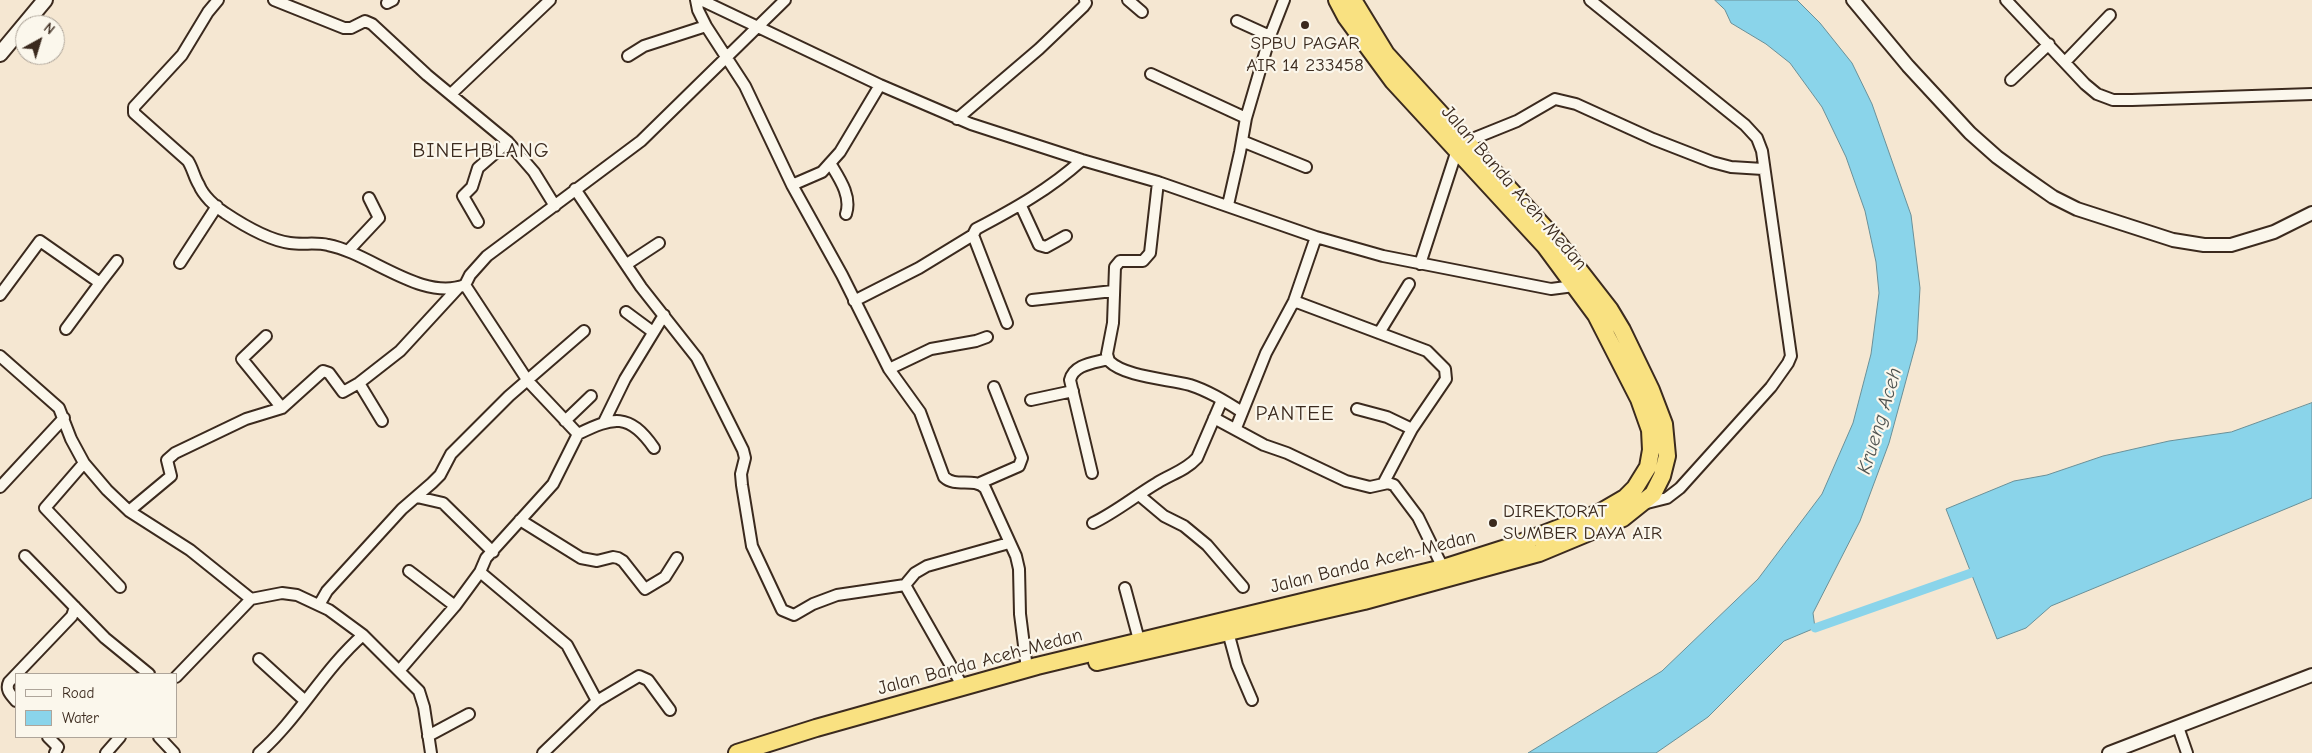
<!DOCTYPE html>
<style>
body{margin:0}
#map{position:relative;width:2312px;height:753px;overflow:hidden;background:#f5e7d2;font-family:"Comic Neue",sans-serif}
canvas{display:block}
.legend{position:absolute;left:15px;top:673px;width:162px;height:65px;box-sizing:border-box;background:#fbf7ec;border:1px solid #aea59a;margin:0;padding:6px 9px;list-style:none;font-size:15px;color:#3b2a1e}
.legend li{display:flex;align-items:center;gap:10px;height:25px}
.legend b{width:25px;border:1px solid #aea59a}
.north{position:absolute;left:15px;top:15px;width:50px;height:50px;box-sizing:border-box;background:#fbf7ec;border:1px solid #aea59a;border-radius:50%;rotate:39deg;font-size:14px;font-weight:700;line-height:20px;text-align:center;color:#3b2a1e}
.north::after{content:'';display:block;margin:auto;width:18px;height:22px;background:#3b2a1e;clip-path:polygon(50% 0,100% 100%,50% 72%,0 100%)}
</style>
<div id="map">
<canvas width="2312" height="753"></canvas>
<ul class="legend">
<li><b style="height:6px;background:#fbf7ec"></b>Road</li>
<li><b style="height:14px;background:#8ad4ea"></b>Water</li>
</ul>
<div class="north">N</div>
</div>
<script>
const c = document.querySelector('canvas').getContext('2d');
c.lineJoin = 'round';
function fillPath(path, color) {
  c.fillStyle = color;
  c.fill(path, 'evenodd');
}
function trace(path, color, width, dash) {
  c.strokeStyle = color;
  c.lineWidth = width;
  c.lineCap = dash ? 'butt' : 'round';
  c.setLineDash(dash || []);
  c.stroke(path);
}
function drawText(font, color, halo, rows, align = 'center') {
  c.font = font + ' "Comic Neue",sans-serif';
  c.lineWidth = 4.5;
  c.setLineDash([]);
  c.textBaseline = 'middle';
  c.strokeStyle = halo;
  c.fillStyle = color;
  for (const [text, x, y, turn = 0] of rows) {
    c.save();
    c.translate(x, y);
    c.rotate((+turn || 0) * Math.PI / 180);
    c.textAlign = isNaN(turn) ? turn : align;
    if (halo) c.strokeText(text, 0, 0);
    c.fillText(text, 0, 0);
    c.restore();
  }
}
const water = new Path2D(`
 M1715,0h82l23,23 32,40 20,41 39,111 9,73 -3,52 -28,103 -29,78 -47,92 2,15 -31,13 -76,76 -52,36h-128l134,-82 96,-92 64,-85 31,-71 18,-69 8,-61 -3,-31 -11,-51 -19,-54 -24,-50 -32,-44 -24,-19 -35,-21 -6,-13z
 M2312,403v95l-261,108 -25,22 -29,11 -51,-130 68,-28 33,-6 56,-19 66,-15 62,-9z`);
fillPath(water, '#8ad4ea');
trace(water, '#6a9098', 1);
trace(new Path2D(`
 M1815,628l156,-55`), '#8ad4ea', 9);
const minor = new Path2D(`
 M218,0l-10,12 -26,43 -48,52v6l54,48c5,8 6,16 11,24 4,10 16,22 26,28 18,12 43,27 65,30 13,2 26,-1 38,2 42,8 94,57 137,40
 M274,0l70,28h7l14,-7 7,3 55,51 81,67 26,30 21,34
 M696,0l2,10 8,16 39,60 47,99 50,90 47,94 31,43 24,65c12,11 29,0 41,11l31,68 3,13 1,45 7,55
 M701,0l179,85 91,39 111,36 76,22 158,55 67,19 168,33 23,-3
 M1128,0l14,12
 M1590,0l155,125 12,13 5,13 29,205 -3,7 -17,24 -91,101 -13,10 -20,5
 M2006,0l79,84 12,10 16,6h19l180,-6
 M387,3l6,-3
 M1237,21l33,15
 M628,56l16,-10 62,-20
 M2065,62l45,-47
 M1151,74l95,44
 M2011,80l38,-36
 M451,94l99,-94
 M957,119l82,-70 44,-42 3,-4 -1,-3
 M1242,141l64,26
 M830,163c9,15 22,33 16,51
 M1158,182l-8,71 -7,8h-23l-5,6 -2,56 -6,31 2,7c16,16 59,18 81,24 19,6 36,17 52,27
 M792,185l30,-13 18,-20 40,-67
 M575,189l66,98 56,71 46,92 2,8 -4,16 1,11 10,61 30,64 12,5 19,-11 24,-9 68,-10
 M1228,205l12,-53 6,-34 24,-82 14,-36
 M1021,206l18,39 7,2 20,-11
 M478,222l-15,-26 9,-9 6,-19 30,-26
 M973,235l34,88
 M348,251l31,-33 -10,-20
 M180,263l37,-57
 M627,264l32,-21
 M1420,264l37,-114 8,-8 52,-21 38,-22 21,5 77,35 59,23 19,5 32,2
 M100,283l17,-22
 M0,295l40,-54 60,42 -34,46
 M1032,300l81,-9
 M854,301l65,-33 54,-33 3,-6c38,-20 74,-40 106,-69
 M1294,301l133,50 18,18 1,10 -34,50 -29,55
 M626,312l27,20
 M1379,333l30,-49
 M266,336l-24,23 40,49
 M0,356l59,52 12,31 13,24 23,27 22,21 61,39 61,49 31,-6 15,2 32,15 34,25 56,56 5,16 7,46
 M889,369l42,-20 45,-8 11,-4
 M359,383l23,38
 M1031,400l42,-9
 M1357,409l30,8 25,12
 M1214,418l50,27 23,8 59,28 24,6 18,-4 6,2 24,32 25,51
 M565,421l26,-25
 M604,422l21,-43 39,-64
 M1236,428l30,-75 28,-52 22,-64
 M578,434l-25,50 -67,74 -6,14 87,73 30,56
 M654,448c-25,-36 -41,-31 -76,-14l-50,-53 -63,-96 5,-10 17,-19 154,-115 144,-141
 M84,463l-39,45 75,79
 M1092,473l-22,-93c4,-16 24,-17 38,-21
 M980,483l39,-17 3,-8 -28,-71
 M0,487l64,-69
 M1139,495l25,21 20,10 23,19 36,42
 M417,497l26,6 50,49
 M129,511l42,-35 -4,-16 8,-7 71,-34 36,-11 41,-37 6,2 14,19 16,-9 41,-32 58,-63
 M520,520l61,38 16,3 16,-4 5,1 5,3 22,28 20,-12 12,-19
 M1093,523c23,-11 42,-27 64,-40 14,-9 28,-12 40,-25l25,-58
 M25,556l80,82 44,36
 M409,571l46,35
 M905,585l58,102
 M905,585l10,-12 12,-7 82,-23
 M1125,588l14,52
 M319,605l8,-14 75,-82 30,-26 8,-8 11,-21 58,-58 75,-65
 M1228,632l9,33 15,35
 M259,659l45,41
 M399,671l56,-65 25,-34
 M176,677l75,-78
 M16,701c-5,-6 -11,-11 -7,-19l63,-66 3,-9
 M2178,727l9,26
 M428,736l41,-22
 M48,737l10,10 -3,6
 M159,737l15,16
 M106,753l14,-16
 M259,753c39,-34 64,-83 104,-118
 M543,753l54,-52 42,-25 9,4 22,30`);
const tertiary = new Path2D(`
 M1853,0l55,66 62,67 27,24 26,19 30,21 24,12 96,31 31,5h27l43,-13 38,-19
 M2109,753l203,-78`);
const secondary = new Path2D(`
 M0,54l45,-54`);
const trunk = new Path2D(`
 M1097,662l267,-61 175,-48 84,-35 30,-24 9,-18 5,-20 -3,-32 -13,-34 -29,-60 -12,-20 -56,-72 -168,-184 -33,-54
 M737,753l79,-25 221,-62 406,-98 69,-22 89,-34 24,-14 10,-10 13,-21 3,-17 -1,-20 -11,-31 -43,-84 -51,-69 -152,-165 -47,-64 -9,-17`);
trace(minor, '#3b2a1e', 14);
trace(tertiary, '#3b2a1e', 16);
trace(secondary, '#3b2a1e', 18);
trace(trunk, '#3b2a1e', 20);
trace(minor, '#fbf7ec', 10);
trace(tertiary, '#fbf7ec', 12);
trace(secondary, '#fbf7ec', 14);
trace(trunk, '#f9e181', 16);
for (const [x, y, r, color] of [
 [1305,25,5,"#3b2a1e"],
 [1493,523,5,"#3b2a1e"]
]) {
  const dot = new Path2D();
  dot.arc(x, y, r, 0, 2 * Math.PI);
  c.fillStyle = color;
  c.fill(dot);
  trace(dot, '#fbf7ec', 2);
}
drawText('19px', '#3b2a1e', '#fbf7ec', [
 ["SPBU PAGAR",1305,44],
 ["AIR 14 233458",1305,66],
 ["DIREKTORAT",1503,512,"left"],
 ["SUMBER DAYA AIR",1503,534,"left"]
]);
drawText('19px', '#3b2a1e', '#fbf7ec', [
 ["Jalan Banda Aceh-Medan",1514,188,49],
 ["Jalan Banda Aceh-Medan",1373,562,-14],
 ["Jalan Banda Aceh-Medan",980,662,-15]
]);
drawText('italic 20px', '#4f5451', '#fbf7ec', [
 ["Krueng Aceh",1880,421,-73]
]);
c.letterSpacing = '1px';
drawText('21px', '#3b2a1e', '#fbf7ec', [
 ["BINEHBLANG",481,151],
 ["PANTEE",1295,414]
]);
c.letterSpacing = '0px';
</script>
